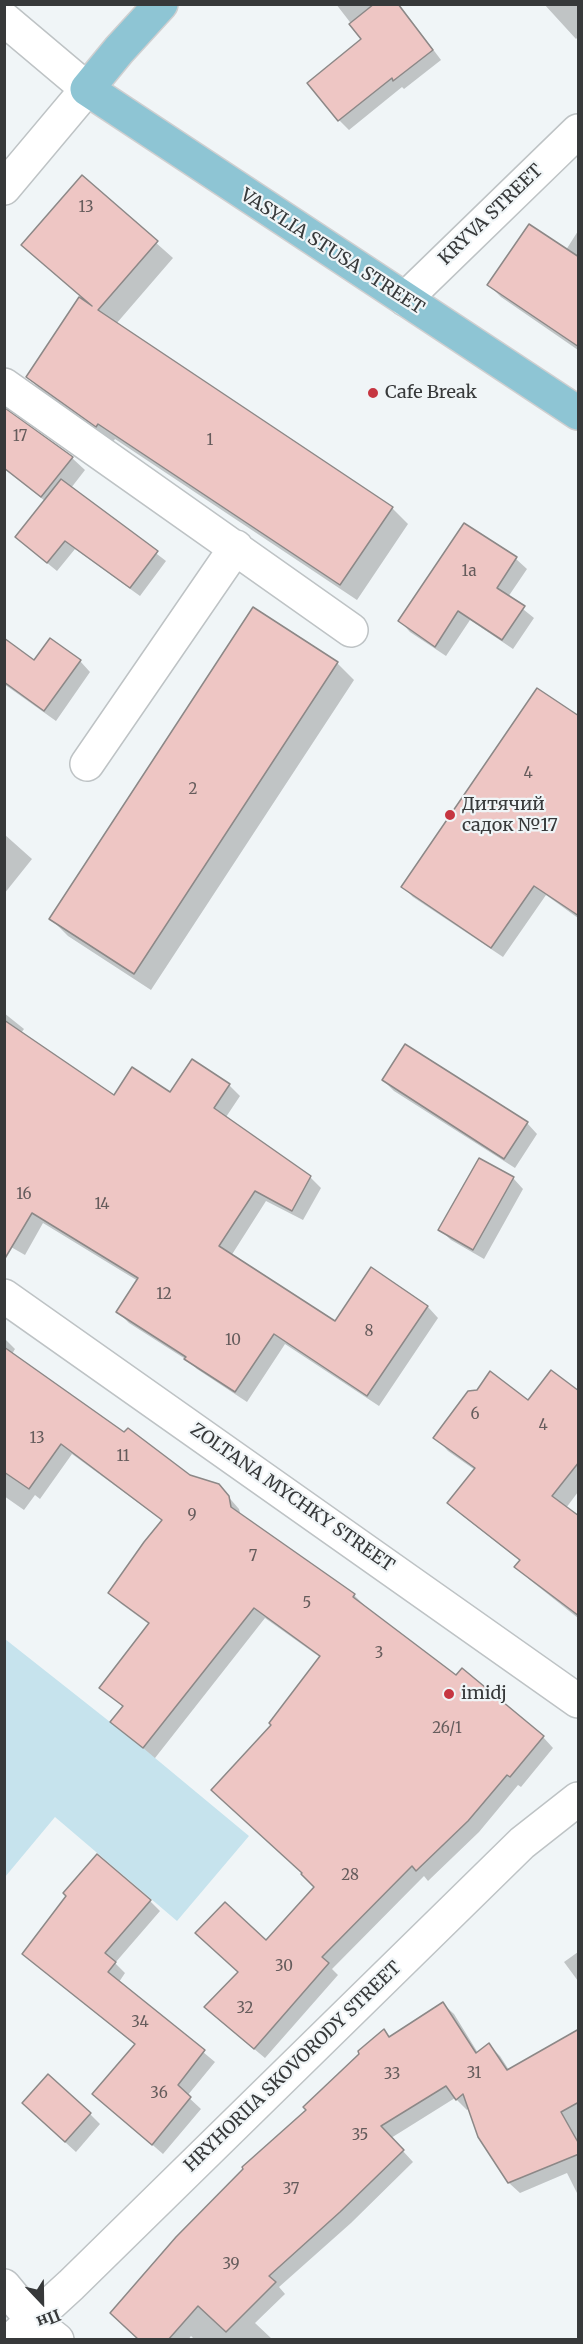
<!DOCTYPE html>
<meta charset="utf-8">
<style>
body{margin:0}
#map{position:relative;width:583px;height:2344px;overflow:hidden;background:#f0f5f7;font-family:Merriweather,serif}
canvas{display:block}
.frame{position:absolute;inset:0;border:6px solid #37393a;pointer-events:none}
.north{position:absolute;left:12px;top:2272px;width:60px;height:60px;-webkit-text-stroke:4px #f0f5f7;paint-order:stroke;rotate:158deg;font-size:16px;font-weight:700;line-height:24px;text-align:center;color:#37393a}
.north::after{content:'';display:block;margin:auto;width:21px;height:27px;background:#37393a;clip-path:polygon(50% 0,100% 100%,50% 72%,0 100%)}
</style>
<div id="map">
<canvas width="583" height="2344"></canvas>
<div class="frame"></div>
<div class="north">Пн</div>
</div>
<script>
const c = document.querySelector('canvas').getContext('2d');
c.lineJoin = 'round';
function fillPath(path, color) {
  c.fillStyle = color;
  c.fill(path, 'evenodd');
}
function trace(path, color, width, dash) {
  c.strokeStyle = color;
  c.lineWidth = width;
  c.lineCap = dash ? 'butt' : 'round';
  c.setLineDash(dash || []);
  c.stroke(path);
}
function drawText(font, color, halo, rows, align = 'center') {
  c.font = font + ' Merriweather,serif';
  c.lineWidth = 4.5;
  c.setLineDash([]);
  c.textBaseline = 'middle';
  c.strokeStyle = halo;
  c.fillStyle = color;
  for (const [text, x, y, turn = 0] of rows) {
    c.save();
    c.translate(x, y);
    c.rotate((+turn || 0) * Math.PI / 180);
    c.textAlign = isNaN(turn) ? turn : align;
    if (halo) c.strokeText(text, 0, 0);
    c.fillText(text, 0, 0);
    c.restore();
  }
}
fillPath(new Path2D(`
 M5,1639l138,109 106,88 -72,85 -122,-104 -50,60z`), '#c6e3ed');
fillPath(new Path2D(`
 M336,4h63l42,56 -37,29 -2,-2 -53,43 -10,-10 24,-81z
 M544,4h34v33l-2,2z
 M82,177l91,81 -57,66 276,184 16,16 -51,76 -242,-161 -2,3 -69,-49 -17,-16 59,-76 -63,-57z
 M578,231v119l-77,-53 -12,-12 77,-35z
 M5,410l67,48 13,12 -14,18 95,73 -26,35 -65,-47 -18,22 -32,-26 20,-44 -41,-32z
 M516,559l11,10 -19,28 26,21 -21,31 -43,-29 -24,36 -36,-24 -10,-11z
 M4,654l30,8 46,-1 10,11 -34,49 -52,-37z
 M337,663l17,17 -203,310 -83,-54 -17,-17z
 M578,718v200l-32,-23 -43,62 -90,-60 -10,-10z
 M4,834l28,25 -28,35z
 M4,1013l20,16 -3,4 93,64 57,-3 22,-33 36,24 11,11 -14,21 84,60 11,11 -18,32 -37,-19 -35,55 104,67 37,-54 56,38 10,11 -59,88 -94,-62 -38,58 -50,-33 -7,-7 -61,-39 -11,-11 20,-31 -95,-58 -18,32 -21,-12z
 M383,1080l144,43 10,11 -22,34 -121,-77z
 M513,1178l10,11 -39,70 -33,-19 -11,-10z
 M4,1338l11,11 -3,5 113,80 64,42 29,9 21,24 2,7 113,79 11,11 92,71 86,60 10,11 -32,39 -3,-2 -39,47 -51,49 -4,-5 -92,93 6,6 -73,83 -48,-40 49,-76 49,-55 -42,-162 48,-67 -56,-40 -110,140 -43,-36 12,-14 -23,-21 49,-62 -30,-22 -10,-11 53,-71 -91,-67 -32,45 -5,-4 -11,15 -20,-14z
 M578,1393v99l-12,16 12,10v100l-48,-38 -14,-13 4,-6 -57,-45 -14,-13 26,-33 -27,-19 -13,-14 93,-35z
 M150,1901l10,10 -45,52 10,10 -6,9 96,80 -28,34 14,13 -38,45 -69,-60 41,-49 -111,-91z
 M578,1952v29l-14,-19z
 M443,2004l11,10 24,39 11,-8 11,11 9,14 69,-39v164l-11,-22 -47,20 -11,-10 -40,-75 -2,2 -12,-12 -64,40 22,24 -62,61 -72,64 6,7 -30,29 18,17h-78l-4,-4 -3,4h-48l168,-230 76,-79 7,7z
 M34,2114h56l10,10 -24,28z`), '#0003');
const building = new Path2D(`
 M374,4h24l35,46 -40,31 -1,-3 -54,43 -31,-38 54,-44 -12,-15z
 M82,175l76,66 -60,69 295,197 -53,78 -242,-161 -2,3 -70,-50 53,-80 13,9 -71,-61z
 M529,224l50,33v90l-92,-62z
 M5,408l68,49 -32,40 -37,-29z
 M61,479l97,72 -28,37 -65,-47 -18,22 -32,-26z
 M464,523l53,34 -20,31 28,18 -23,34 -44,-29 -23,36 -37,-26z
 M253,607l85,55 -204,312 -85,-55z
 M4,638l30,22 16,-22 31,22 -37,51 -40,-29z
 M537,688l42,28v200l-45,-30 -43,62 -90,-61z
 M4,1020l110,75 18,-28 38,25 22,-33 38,25 -16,24 97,68 -19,35 -37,-20 -36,55 116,75 36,-54 57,39 -61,90 -93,-62 -39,58 -51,-33 2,-2 -70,-45 22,-34 -106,-65 -28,47z
 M405,1044l123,78 -24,37 -122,-79z
 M479,1158l35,19 -41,73 -35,-20z
 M4,1347l120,85 4,-4 62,47 29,9 10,12 2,11 124,87 -2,3 103,78 6,-7 82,68 -34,41 -3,-2 -39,46 -52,50 -4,-5 -90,91 7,6 -75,86 -50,-42 34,-35 -43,-39 30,-31 41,38 48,-53 -13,-13 1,-1 -91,-83 60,-65 -2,-2 51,-67 -66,-48 -111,140 -33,-26 13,-16 -24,-18 50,-65 -41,-30 36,-51 18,-22 -101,-76 -32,45 -25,-17z
 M551,1370l28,21v71l-27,34 27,20v100l-65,-49 6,-7 -73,-57 28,-35 -42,-30 35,-47 9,-1 13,-19 38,29z
 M97,1854l54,46 -46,53 11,9 -8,10 97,78 -27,35 13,12 -39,48 -60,-51 43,-50 -113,-90 44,-58 -3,-3z
 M443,2002l33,51 13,-10 18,27 72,-41v73l-18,10 18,32v10l-71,29 -30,-46 -15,-43 -7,6 -10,-14 -65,40 23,24 -64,62 -71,64 7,6 -50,50 -28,-26 -30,34h-29l-29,-27 66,-76 67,-68 -1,-2 64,-57 -3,-3 56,-53 -1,-3 26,-22 5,8z
 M48,2074l43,39 -26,29 -43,-39z`);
fillPath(building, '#eec6c4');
trace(building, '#8c8887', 1.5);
const minor = new Path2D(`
 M4,19l83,70 -83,99
 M405,299l173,-168
 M4,385l347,245
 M87,764l149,-217
 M4,1296l574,405
 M4,2286l29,35 24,19
 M11,2340l60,-55 451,-442 56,-44`);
const major = new Path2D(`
 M161,4l-42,46 -32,39 491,324`);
trace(minor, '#bec3c5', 36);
trace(major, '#cfcfd0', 36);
trace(minor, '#fff', 33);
trace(major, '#8ec5d4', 33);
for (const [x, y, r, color] of [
 [373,393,6,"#c63641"],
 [450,815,6,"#c63641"],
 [449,1694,6,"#c63641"]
]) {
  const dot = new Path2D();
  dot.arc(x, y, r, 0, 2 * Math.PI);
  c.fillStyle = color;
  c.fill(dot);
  trace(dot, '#f0f5f7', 2);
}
drawText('15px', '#655c5c', null, [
 ["13",86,208],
 ["17",20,437],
 ["1",210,441],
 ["1а",469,572],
 ["4",528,774],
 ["2",193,790],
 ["16",24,1195],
 ["14",102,1205],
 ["12",164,1295],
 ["8",369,1332],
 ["10",233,1341],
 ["6",475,1415],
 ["4",543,1426],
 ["13",37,1439],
 ["11",123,1457],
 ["9",192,1516],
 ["7",253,1557],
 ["5",307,1604],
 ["3",379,1654],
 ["26/1",447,1729],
 ["28",350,1876],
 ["30",284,1967],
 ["32",245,2009],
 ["34",140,2023],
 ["31",474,2074],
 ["33",392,2075],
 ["36",159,2094],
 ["35",360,2136],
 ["37",291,2190],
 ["39",231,2265]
]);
drawText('18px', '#37393a', '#f0f5f7', [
 ["KRYVA STREET",491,215,-44],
 ["VASYLIA STUSA STREET",332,252,33],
 ["ZOLTANA MYCHKY STREET",292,1498,35],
 ["HRYHORIIA SKOVORODY STREET",293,2067,-44]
]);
drawText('18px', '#37393a', '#f0f5f7', [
 ["Cafe Break",385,393],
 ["Дитячий",462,805],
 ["садок №17",462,826],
 ["imidj",461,1694]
], 'left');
</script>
